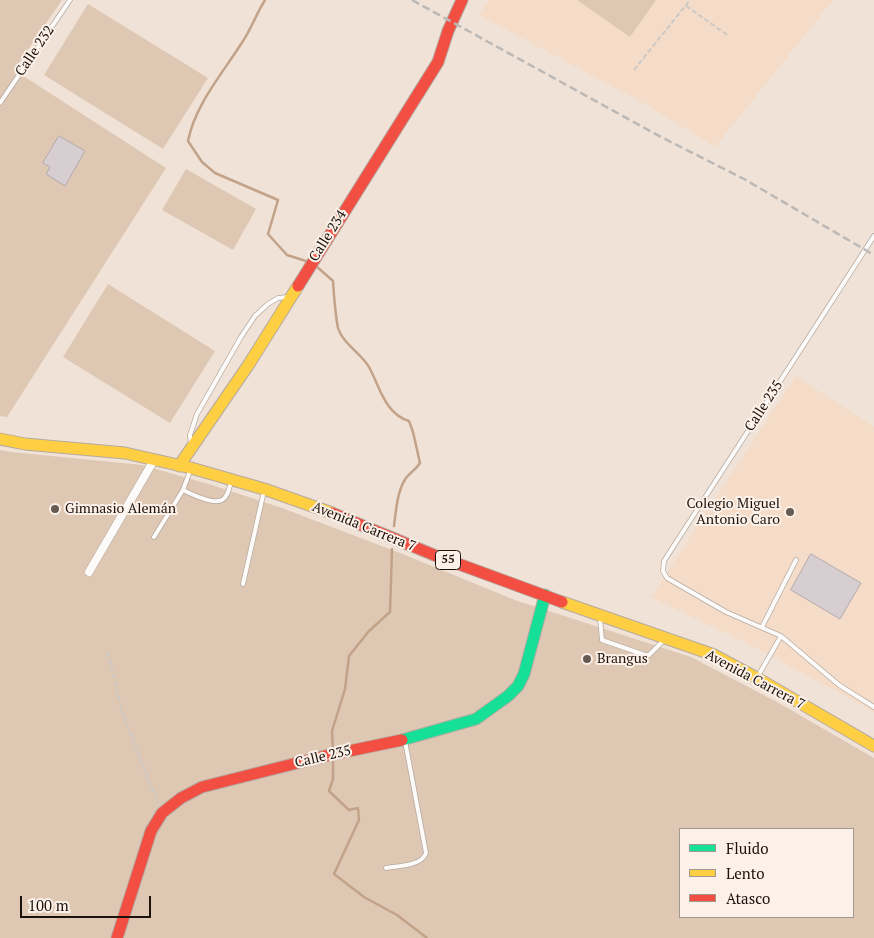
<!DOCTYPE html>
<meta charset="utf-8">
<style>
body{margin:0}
#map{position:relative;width:874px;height:938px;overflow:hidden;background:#f0e2d6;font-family:"PT Serif",serif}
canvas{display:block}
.legend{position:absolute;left:679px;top:828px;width:175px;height:90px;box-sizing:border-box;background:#fcf1e9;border:1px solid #a29890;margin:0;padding:6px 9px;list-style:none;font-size:15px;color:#1b120b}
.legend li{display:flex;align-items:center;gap:10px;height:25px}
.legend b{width:25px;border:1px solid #a29890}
.scale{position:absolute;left:20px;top:896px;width:131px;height:22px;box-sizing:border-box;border:2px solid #1b120b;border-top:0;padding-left:6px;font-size:15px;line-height:18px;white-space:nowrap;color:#1b120b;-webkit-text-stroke:4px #fcf1e9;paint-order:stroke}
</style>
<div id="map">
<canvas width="874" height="938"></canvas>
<ul class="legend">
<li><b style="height:6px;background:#16e098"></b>Fluido</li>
<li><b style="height:6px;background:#ffcf43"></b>Lento</li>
<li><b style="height:6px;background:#f24e42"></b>Atasco</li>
</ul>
<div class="scale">100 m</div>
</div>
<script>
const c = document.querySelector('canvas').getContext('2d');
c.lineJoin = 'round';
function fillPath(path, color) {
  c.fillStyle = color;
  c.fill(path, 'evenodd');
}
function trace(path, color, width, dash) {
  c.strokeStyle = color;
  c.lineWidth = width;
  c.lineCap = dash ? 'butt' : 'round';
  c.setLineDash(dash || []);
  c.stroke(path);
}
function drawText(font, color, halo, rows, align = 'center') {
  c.font = font + ' "PT Serif",serif';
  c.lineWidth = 4;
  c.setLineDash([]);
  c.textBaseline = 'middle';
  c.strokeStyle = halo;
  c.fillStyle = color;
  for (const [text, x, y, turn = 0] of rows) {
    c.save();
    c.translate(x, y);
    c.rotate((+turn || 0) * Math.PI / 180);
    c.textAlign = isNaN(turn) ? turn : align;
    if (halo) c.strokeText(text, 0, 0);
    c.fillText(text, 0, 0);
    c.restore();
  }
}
fillPath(new Path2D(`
 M489,0h344l-118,147 -68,-42 -168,-90z
 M796,376l78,51v285l-114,-62 -109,-53z`), '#f4dcc8');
fillPath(new Path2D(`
 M0,0h62l-48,70 152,98 -159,249 -7,-1z
 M577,0h79l-26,37z
 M88,4l120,74 -45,71 -119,-74z
 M186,169l70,40 -23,41 -71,-40z
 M108,284l107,67 -45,72 -107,-66z
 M0,450l11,2 131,13 70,20 70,23 118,45 115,47 176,57 86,45 97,56v180h-874zM680,829h173v88h-173z`), '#dec8b4');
trace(new Path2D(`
 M265,0c-9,14 -14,30 -24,44 -19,30 -46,61 -53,97l14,21 13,11 63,27 -10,34 19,21 22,7
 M316,266l17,15c1,15 2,32 5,47 5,16 23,25 31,39 11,20 16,47 40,54l4,11 7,31c-4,6 -9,9 -14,15 -9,13 -10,33 -12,48
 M333,751l-1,-20 13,-42 4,-33 20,-25 21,-19 2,-63
 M333,757v22l-4,12 20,19 9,-2 1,12 -25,54 30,23 33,18 30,23`), '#c2a288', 2.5);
const building = new Path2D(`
 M59,136l26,15 -20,35 -19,-12 4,-7 -7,-4z
 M811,554l50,29 -21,36 -49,-29z`);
fillPath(building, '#d7ced2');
trace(building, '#b2aaab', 1);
const lane = new Path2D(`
 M0,103l70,-103
 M191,445l-1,-10 7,-21 44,-77 14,-21 13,-12 10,-6 10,-1
 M190,471l-7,19c8,4 30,15 39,10 6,-3 7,-12 9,-18
 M154,537l29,-47
 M243,584l21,-93
 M600,618l2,22 43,15h4l15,-15
 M762,627l34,-67
 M781,636l58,49 35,22
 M758,676l23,-40 -55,-24 -59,-34 -4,-7 1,-10 210,-325
 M386,868c12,-2 36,-2 40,-15l-21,-112`);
const street = new Path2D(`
 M89,572l65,-112`);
const fast = new Path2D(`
 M402,740l74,-21 32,-23 10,-10 6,-12 21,-79`);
const slow = new Path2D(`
 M0,439l25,5 100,9 66,15 73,21 68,24
 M179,466l70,-102 49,-78
 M562,602l152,53 43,23 117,68`);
const jam = new Path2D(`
 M298,286l140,-224 10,-31 14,-31
 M332,513l102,42 128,47
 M117,938l34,-107 11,-18 19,-15 21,-11 123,-31 77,-16`);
trace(lane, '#b5aaa1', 5.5);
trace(street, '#b5aaa1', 9);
trace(fast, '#b5aaa1', 13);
trace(slow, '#b5aaa1', 13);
trace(jam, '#b5aaa1', 13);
trace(new Path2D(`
 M686,6l43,30
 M634,70l56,-70
 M108,652l14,60 36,92`), '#cdc8c4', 2, [5, 2.5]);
trace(lane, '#fdfbf9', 4);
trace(street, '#fdfbf9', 8);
trace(fast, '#16e098', 11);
trace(slow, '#ffcf43', 11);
trace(jam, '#f24e42', 11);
trace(new Path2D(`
 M412,0l249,137 83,42 130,76`), '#bcb8b6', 2.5, [8, 4]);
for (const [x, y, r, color] of [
 [55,509,5,"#665b52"],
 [790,512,5,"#665b52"],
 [587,659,5,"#665b52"]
]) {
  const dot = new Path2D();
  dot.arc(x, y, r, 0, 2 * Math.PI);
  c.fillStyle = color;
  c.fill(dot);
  trace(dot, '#fcf1e9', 2);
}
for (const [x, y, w] of [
 [448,560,25]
]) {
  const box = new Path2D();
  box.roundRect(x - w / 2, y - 9.5, w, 19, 4);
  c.fillStyle = '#fcf1e9';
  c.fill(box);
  trace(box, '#1b120b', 1);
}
drawText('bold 12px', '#1b120b', null, [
 ["55",448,560]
]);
drawText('14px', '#1b120b', '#fcf1e9', [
 ["Calle 232",35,51,-56],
 ["Calle 234",328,236,-58],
 ["Calle 235",764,406,-57],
 ["Avenida Carrera 7",364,527,22],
 ["Avenida Carrera 7",755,680,28],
 ["Calle 235",323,757,-13]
]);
drawText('14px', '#1b120b', '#fcf1e9', [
 ["Colegio Miguel",780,504,"right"],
 ["Antonio Caro",780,520,"right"],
 ["Gimnasio Alemán",65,509],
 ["Brangus",597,659]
], 'left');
</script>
